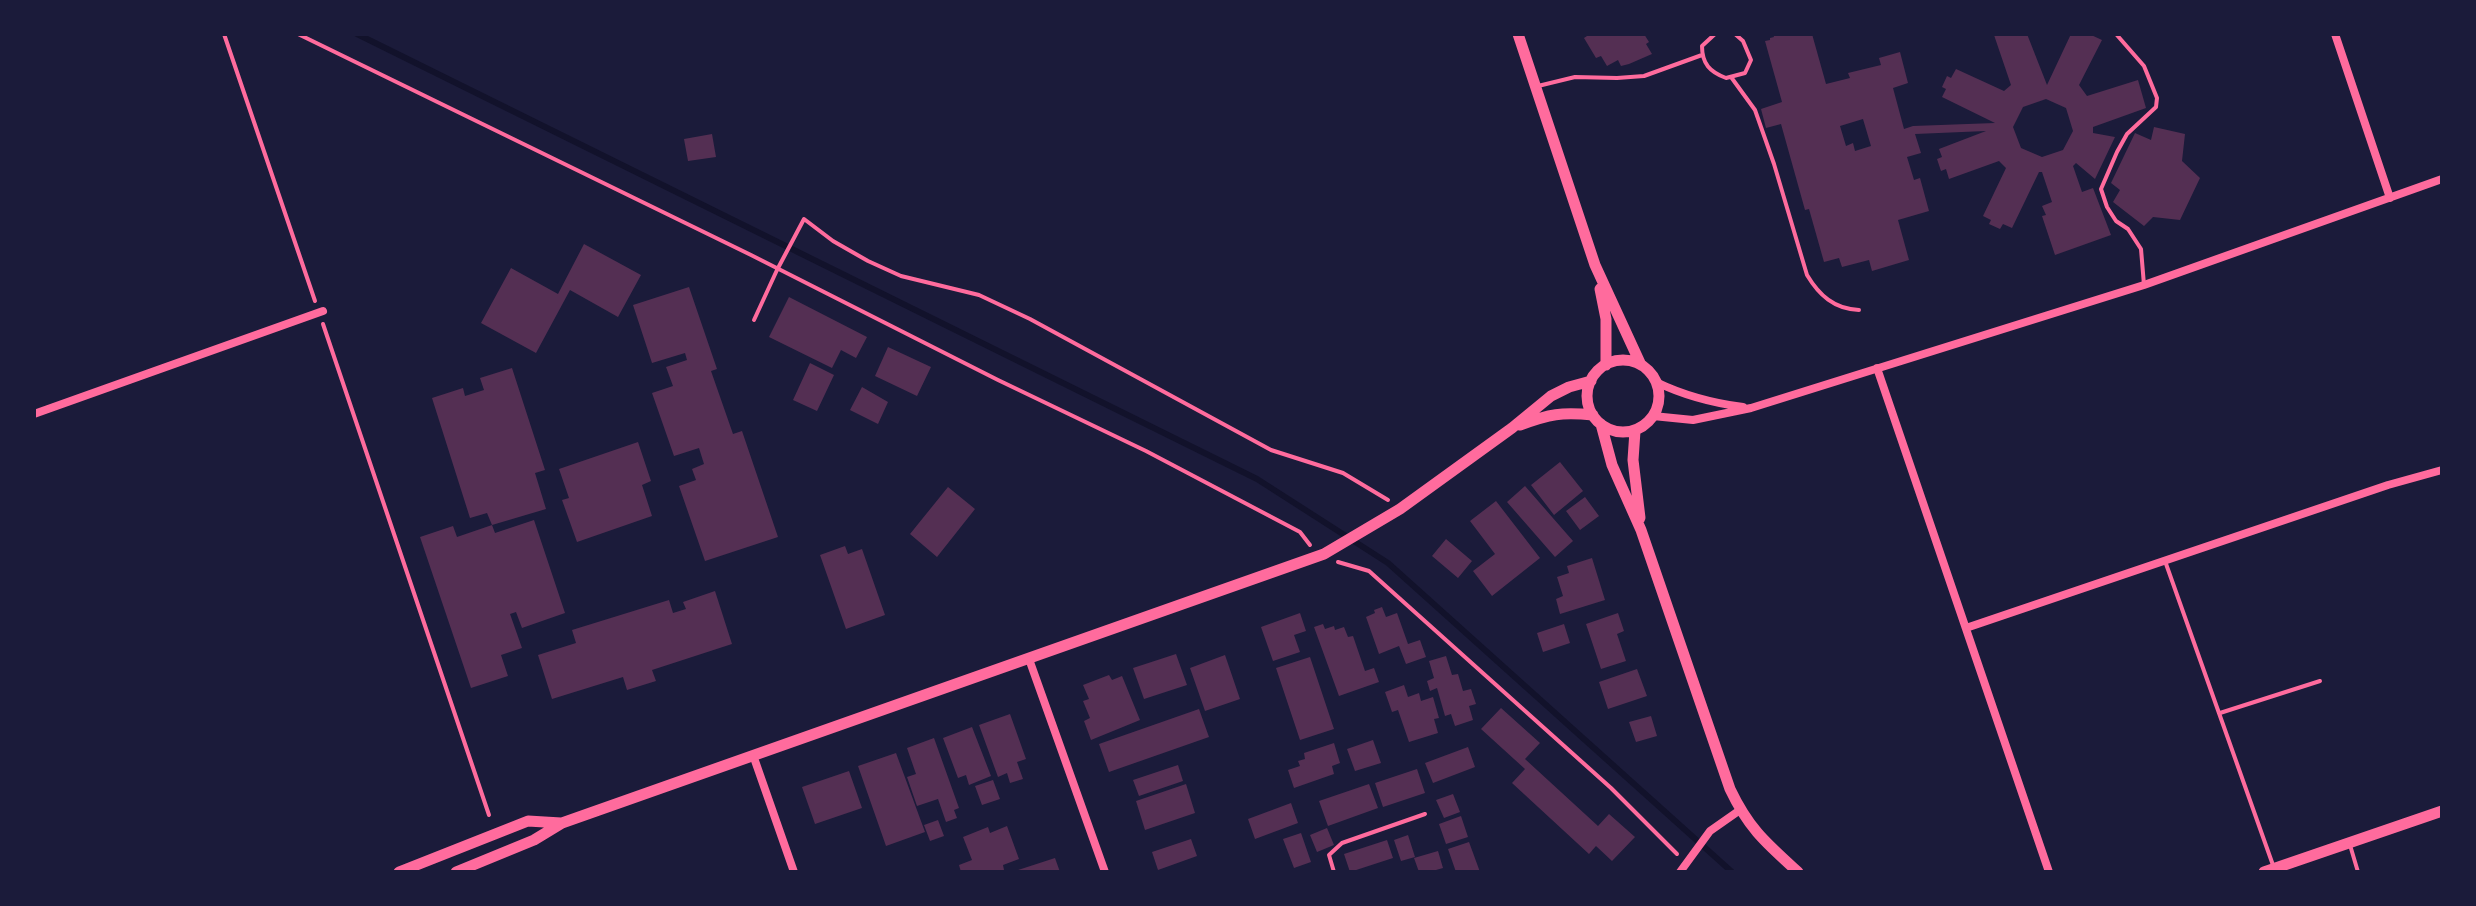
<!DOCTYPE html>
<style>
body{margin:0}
#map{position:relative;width:2476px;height:906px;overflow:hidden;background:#1b1b3a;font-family:"IBM Plex Serif",serif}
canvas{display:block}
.frame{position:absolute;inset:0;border:36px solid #1b1b3a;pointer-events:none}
</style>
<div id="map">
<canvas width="2476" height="906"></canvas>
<div class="frame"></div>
</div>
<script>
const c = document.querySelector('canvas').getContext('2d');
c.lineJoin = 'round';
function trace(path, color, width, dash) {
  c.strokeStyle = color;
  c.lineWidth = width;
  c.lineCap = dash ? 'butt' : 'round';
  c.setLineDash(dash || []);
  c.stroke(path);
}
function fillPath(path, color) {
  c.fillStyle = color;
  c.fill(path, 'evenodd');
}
trace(new Path2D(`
 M357,34l900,445 131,84 344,309`), '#12122b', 6);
fillPath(new Path2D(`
 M1590,34h54l5,8 -3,2 6,10 -23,10 -8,2 -3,-6 -11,6 -6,-10 -5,2 -12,-20z
 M1773,34h39l14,50 24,-6 -2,-5 33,-8 -2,-7 21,-6 8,31 -15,5 11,41 9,-3 82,-3 -53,-26 4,-8 -4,-2 5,-11 4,2 5,-9 48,22 7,-6 -17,-50 33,-1 20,51 24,-51h18l13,6 -23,45 8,11 51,-16 8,28 -53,19v6l22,4 -20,42 -19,-16 -3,3 9,26 11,-4 18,47 -56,20 -13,-39 4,-1 -4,-9 10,-4 -10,-30h-3l-27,56 -9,-4 -3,5 -11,-5 2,-4 -8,-4 23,-48 -7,-7 -50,18 -3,-10 -5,2 -4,-12 5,-2 -3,-8 47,-18 -71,3 6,19 -14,4 7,23 6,-2 9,33 -31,9 11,40 -37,11 -3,-11 -27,7 -3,-9 -15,4 -15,-53 -4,1 -24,-86 -15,4 -5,-19 21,-7 -17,-61 5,-1v-2l4,-1zM2046,99l20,9 7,23 -10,19 -21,7 -21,-9 -8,-21 10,-20zM1863,119l8,27 -16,5 -2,-8 -7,3 -6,-20z
 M2154,127l31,7 -3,27 18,17 -20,42 -27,-3 -9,9 -31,-24 7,-12 -9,-7 24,-50 16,7z
 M712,134l4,23 -28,4 -4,-22z
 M584,244l57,31 -23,42 -48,-27 -34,63 -55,-30 30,-55 47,26z
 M689,287l28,82 -6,2 22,63 9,-3 36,106 -73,24 -26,-75 17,-6 -4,-11 12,-5 -5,-16 -25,8 -22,-63 21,-7 -7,-19 21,-7 -2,-7 -33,10 -19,-58z
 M789,297l78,40 -11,21 -15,-8 -9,18 -63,-31z
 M888,347l43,20 -14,29 -42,-20z
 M810,363l24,12 -17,36 -24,-11z
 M512,368l33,102 -10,3 11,36 -54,16 -5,-12 -17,5 -38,-120 31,-10 2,8 19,-6 -4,-12z
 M862,387l26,15 -10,22 -28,-14z
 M638,442l13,39 -9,4 10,31 -75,26 -15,-42 7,-2 -10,-29z
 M1560,462l23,29 -29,24 -23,-30z
 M1525,486l48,55 -18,16 -48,-55z
 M948,487l27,22 -38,48 -27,-23z
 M1585,497l14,19 -19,14 -14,-19z
 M1496,501l44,57 -48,38 -19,-25 22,-17 -25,-33z
 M534,520l31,93 -43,15 -6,-16 -6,2 12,34 -21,7 7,21 -37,12 -51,-151 33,-11 4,11 35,-12 3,8z
 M1446,539l26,22 -14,17 -26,-22z
 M845,546l3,8 14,-5 23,66 -39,14 -26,-74z
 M1592,558l13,42 -45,14 -4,-15 7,-3 -6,-19 12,-4 -2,-7z
 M715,591l17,53 -80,26 4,11 -29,9 -4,-13 -71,22 -14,-44 38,-12 -4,-13 97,-30 4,13 13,-4 -3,-7z
 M1382,607l4,10 11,-4 11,31 12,-4 6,17 -20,7 -7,-18 -20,8 -13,-37 9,-4 -1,-3z
 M1300,613l6,18 -12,4 6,17 -27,9 -12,-34z
 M1618,613l6,18 -7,3 9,27 -25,8 -15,-45z
 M1323,624l2,5 9,-3 1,4 9,-3 4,10 5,-1 12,35 9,-3 5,14 -40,14 -25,-69z
 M1564,624l6,19 -27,9 -6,-19z
 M1176,654l11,31 -43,14 -11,-31z
 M1225,655l15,44 -35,12 -15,-43z
 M1446,656l6,19 6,-1 5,17 8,-2 5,15 -7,2 4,14 -18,6 -4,-12 -6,2 -8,-28 -7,3 -3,-10 7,-3 -5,-17z
 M1310,657l24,72 -34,11 -24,-72z
 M1637,669l10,27 -39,13 -9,-27z
 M1109,675l3,5 10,-4 18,44 -49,20 -7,-19 6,-3 -7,-17 6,-2 -6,-14z
 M1404,685l4,12 11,-4 2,8 12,-4 6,21 -5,1 4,14 -29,9 -11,-32 -6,2 -7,-20z
 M1501,708l39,35 -15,16 73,67 11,-12 26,23 -23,24 -16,-15 -7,8 -77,-71 13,-14 -44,-40z
 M1199,709l10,28 -100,35 -10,-28z
 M1010,714l16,45 -9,3 6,17 -13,4 -3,-10 -9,4 -19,-52z
 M1651,716l6,20 -21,6 -7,-20z
 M972,727l19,49 -22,9 -3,-10 -8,3 -15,-40z
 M934,738l25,70 -5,2 3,8 -11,4 -8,-23 -21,7 -10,-29 9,-3 -9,-26z
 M1373,740l8,23 -26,8 -8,-22z
 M1334,743l6,20 -8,3 2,8 -40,14 -6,-18 12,-4 -2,-5 7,-2 -1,-6z
 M1468,747l7,20 -42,16 -8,-20z
 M896,753l29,79 -39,14 -28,-80z
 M1178,765l5,16 -44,15 -6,-16z
 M1417,769l8,24 -42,14 -8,-24z
 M849,771l13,37 -47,16 -13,-37z
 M993,780l7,19 -18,6 -7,-19z
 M1186,784l9,29 -50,17 -9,-29z
 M1369,784l9,24 -50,18 -9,-25z
 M1453,794l7,18 -16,6 -8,-18z
 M1291,803l7,20 -43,16 -7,-20z
 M1461,816l7,21 -22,7 -7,-20z
 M938,820l6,16 -14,5 -6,-16z
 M1007,826l12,33 -16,6 1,5 -6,2h-37l-2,-7 13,-5 -9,-23 25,-10 2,6z
 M1327,828l7,17 -17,7 -7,-17z
 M1301,833l10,29 -17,6 -11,-29z
 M1408,835l7,22 -14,4 -7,-21z
 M1191,839l6,17 -39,14 -6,-18z
 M1387,840l6,18 -43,14 -6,-18z
 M1469,842l11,30h-24l-8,-23z
 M1438,851l5,17 -14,4h-10l-5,-14z
 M1055,858l5,14h-45v-1z`), '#542f53');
trace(new Path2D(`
 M224,34l91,267
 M298,34l453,221 247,125 148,71 154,81 10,13
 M754,320l23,-50 27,-51 29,22 35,20 33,15 78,19 51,24 241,131 72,23 45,27
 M323,324l166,491
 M1338,562l31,9 242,217 66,66`), '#ff6b9d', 4);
trace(new Path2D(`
 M1715,34l-13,12c0,18 8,26 24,32l19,-5 6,-13 -8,-19 -8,-7
 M2116,34l28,32 13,32 -1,9 -29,27 -10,18 -16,37 6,18 9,14 12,8 13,20 3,36
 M1731,77l24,33 19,54 33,111c12,20 27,34 52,35
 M1538,86l37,-9 42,1 27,-2 58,-21
 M2165,561l109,307
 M2220,713l100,-32
 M2350,845l8,27
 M1334,872l-5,-17 13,-12 83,-29`), '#ff6b9d', 4);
trace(new Path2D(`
 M2335,34l55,164
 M1877,368l172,504
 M1656,382c29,14 56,21 87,25
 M34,414l289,-103
 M1653,416l40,4 58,-12 393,-123 298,-106
 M1966,628l422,-143 54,-15
 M1029,659l76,213
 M753,755l41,117
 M1680,872l30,-41 30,-21`), '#ff6b9d', 8);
trace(new Path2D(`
 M1518,34l77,231 46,100
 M1600,289l6,30v46
 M1587 396a36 36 0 1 1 72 0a36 36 0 1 1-72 0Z
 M1601,424l11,41 29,65 89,259c19,40 36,54 68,83
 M1520,425c30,-11 41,-13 73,-10
 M1635,431l-2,29 7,58
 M399,872l129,-51 33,2
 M456,872l78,-32 28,-17 762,-269 76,-45 112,-81 39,-32 18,-9 22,-6
 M2264,872l178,-61`), '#ff6b9d', 11);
</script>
